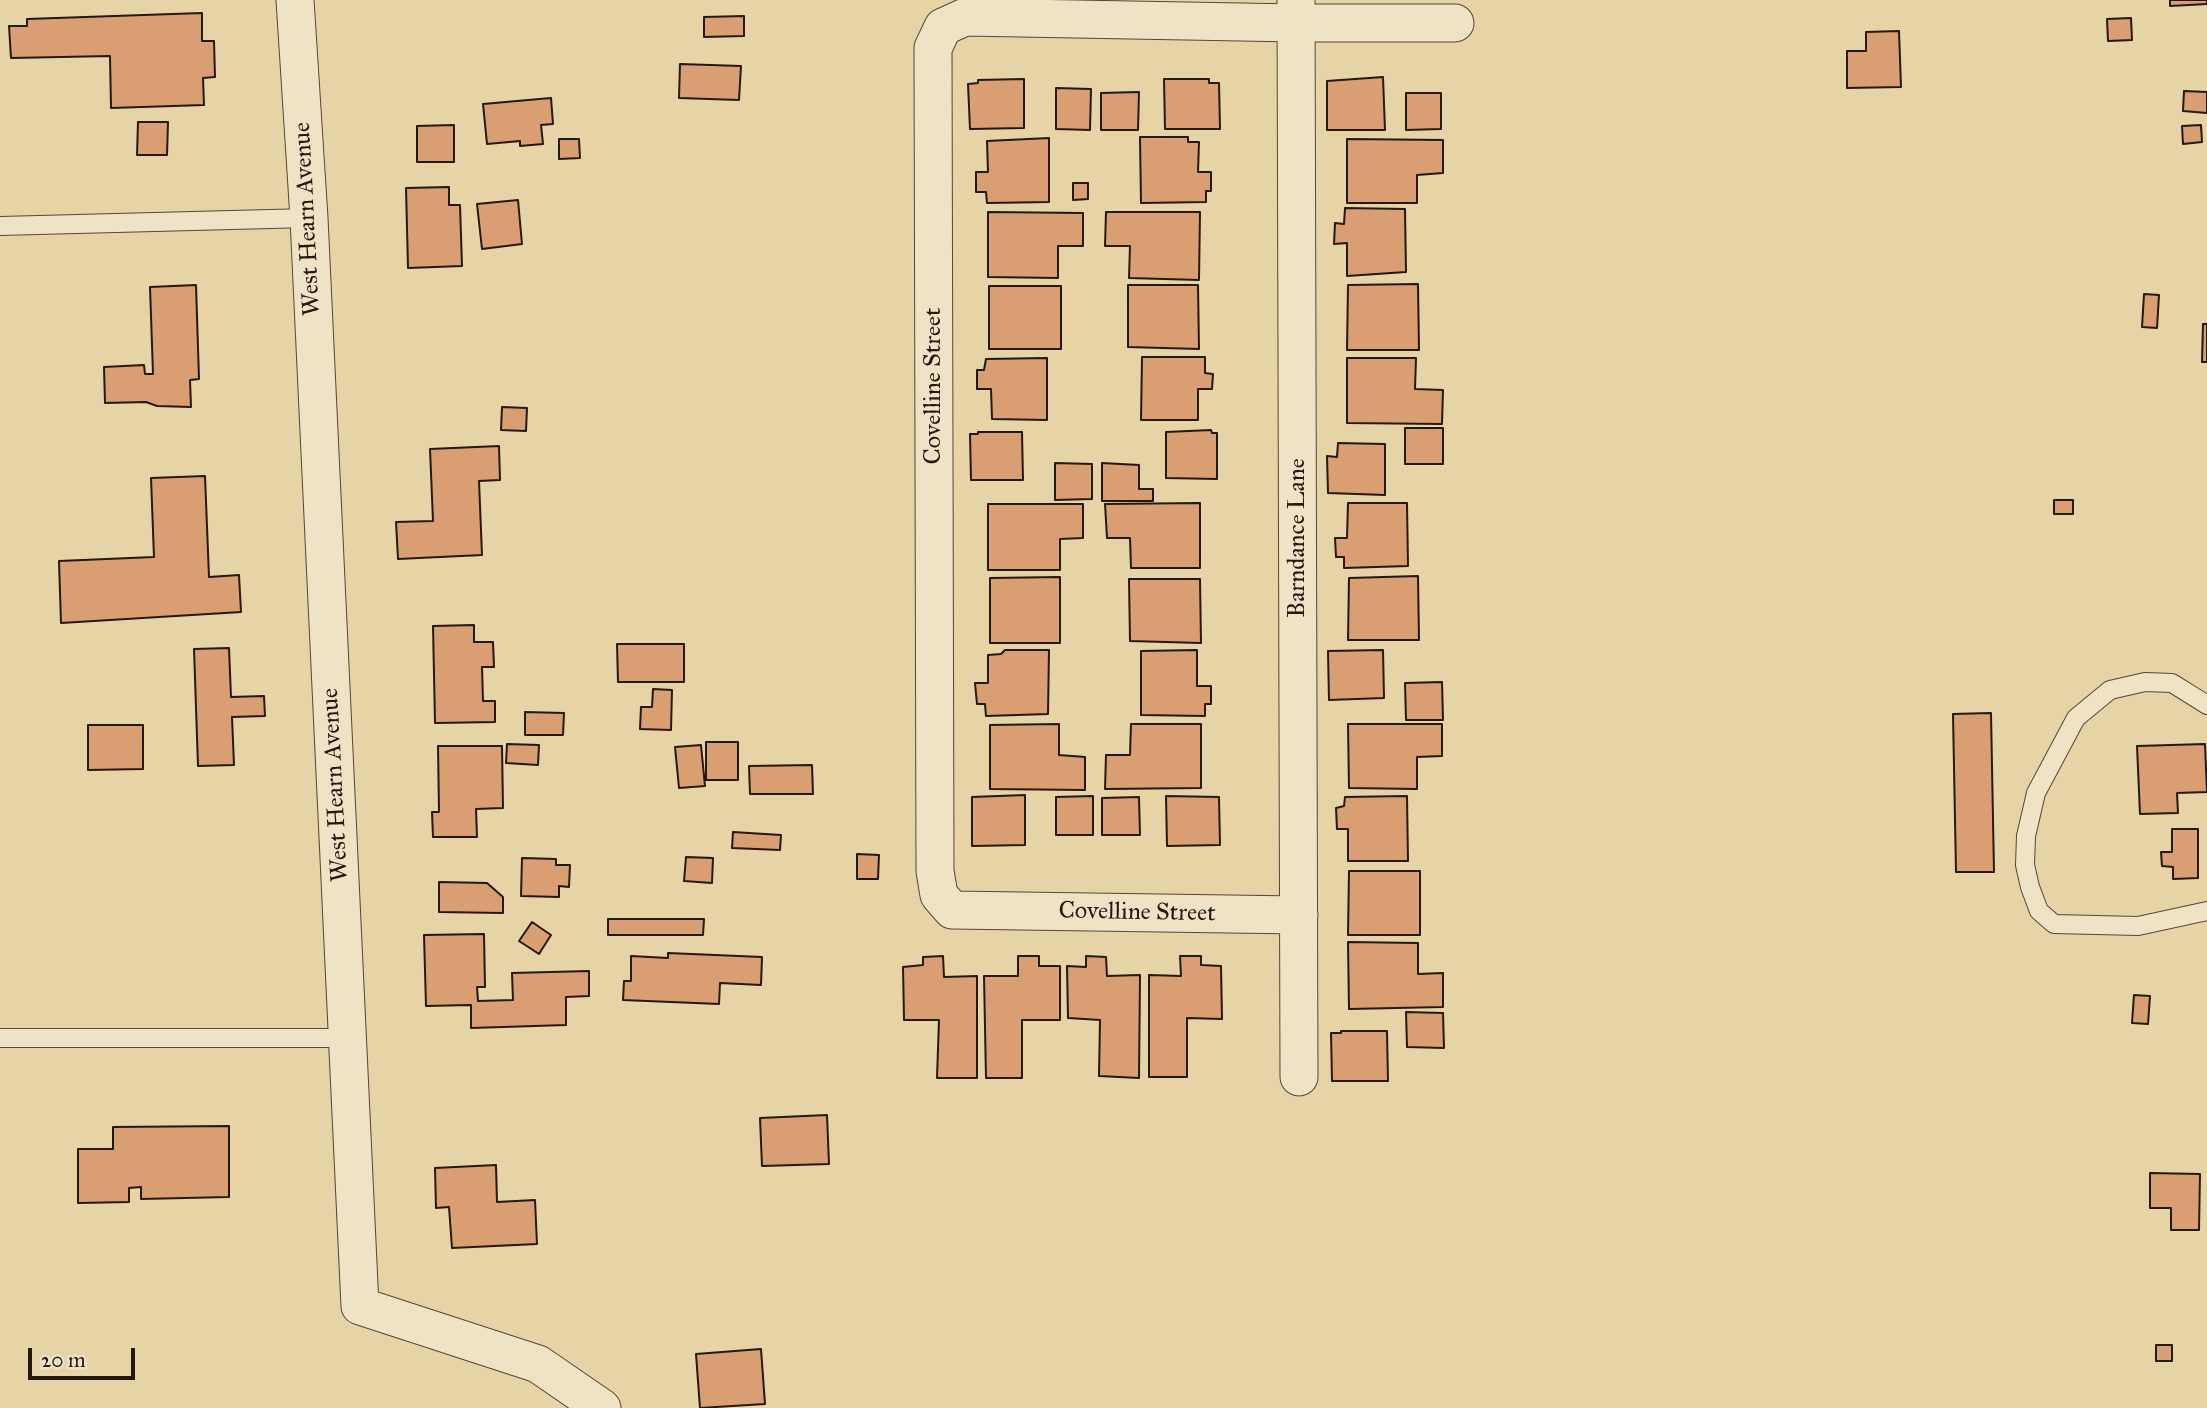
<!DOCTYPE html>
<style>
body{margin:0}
#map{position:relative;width:2207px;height:1408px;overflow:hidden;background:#e6d3a6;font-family:"IM FELL Great Primer",serif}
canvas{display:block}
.scale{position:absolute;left:28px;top:1348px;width:107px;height:32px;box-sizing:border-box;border:4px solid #241813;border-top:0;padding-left:9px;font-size:21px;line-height:24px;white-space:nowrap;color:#241813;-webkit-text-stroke:5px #efe2c5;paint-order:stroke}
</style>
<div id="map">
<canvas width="2207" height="1408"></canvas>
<div class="scale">20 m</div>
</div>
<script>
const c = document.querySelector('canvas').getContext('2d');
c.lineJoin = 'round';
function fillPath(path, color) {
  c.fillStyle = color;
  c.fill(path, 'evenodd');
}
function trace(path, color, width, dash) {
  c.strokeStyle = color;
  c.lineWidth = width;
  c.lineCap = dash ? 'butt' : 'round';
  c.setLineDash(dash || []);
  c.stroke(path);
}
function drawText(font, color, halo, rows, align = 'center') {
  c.font = font + ' "IM FELL Great Primer",serif';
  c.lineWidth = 5;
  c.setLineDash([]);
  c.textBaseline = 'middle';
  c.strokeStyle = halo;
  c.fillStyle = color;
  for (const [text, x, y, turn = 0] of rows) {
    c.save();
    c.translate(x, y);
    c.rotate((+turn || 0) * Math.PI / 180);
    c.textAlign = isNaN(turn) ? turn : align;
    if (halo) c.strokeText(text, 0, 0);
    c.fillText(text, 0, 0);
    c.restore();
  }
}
const building = new Path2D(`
 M2170,0h37v4l-37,2z
 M202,13v28h12l1,36 -12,1 1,27 -93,3 -1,-52 -99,2 -2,-32h18v-7z
 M744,16v20l-40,1v-20z
 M2131,18l1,22 -24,1 -1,-22z
 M1899,31l2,56 -54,1v-37h19v-19z
 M680,64l61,2 -2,34 -60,-2z
 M1383,77l2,53h-58v-49z
 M1024,79v49l-54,1 -2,-45 10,-1v-3z
 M1164,79h45v4h10l1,46h-55z
 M1056,88l35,1 -1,41 -34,-1z
 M2184,91l23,1v21l-24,-2z
 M1139,92l-1,38h-37v-37z
 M1406,93h35v36l-35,1z
 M551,98l2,26 -12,1 2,19 -23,2v-5l-33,3 -4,-40z
 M138,122h30l-1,33h-30z
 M454,125v37h-37v-36z
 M2201,125l1,17 -19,2 -1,-18z
 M1140,137h48v5h11l-1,30h13v19h-5v11l-65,1z
 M1049,138v64l-62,1 -1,-11h-10v-20h12l-1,-31z
 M559,139h20l1,19 -21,1z
 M1347,139l96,1v33l-26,2v28h-70z
 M1073,183h15v16l-15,1z
 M449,187v18h11l2,61 -54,2 -2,-80z
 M518,200l4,44 -40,5 -5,-45z
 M1345,208l60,1 1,63 -59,4v-33l-13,1 1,-21 9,1z
 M988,212l95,1v33h-25v32l-70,-1z
 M1106,212h94l-1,68 -70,-2 1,-32h-25z
 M1418,284l1,66h-72l1,-65z
 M196,285l3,94 -9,1 1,27 -34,-1 -11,-4 -41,1 -1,-36 40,-2 1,9h8l-3,-87z
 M1128,285h70l1,64 -71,-2z
 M989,286h72v63h-72z
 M2144,294l15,1 -2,33 -15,-1z
 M2203,324h4v38h-5z
 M1142,357h63v16l8,1 -1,15h-14v31h-57z
 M1047,358v62l-55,-1 -1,-30h-14v-19h7l2,-11z
 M1347,358h69l-1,31 28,1 -1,34 -95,-1z
 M502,407l25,1 -1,23 -25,-1z
 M1405,428h38v36h-38z
 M1211,430l1,3h5v46l-51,-1v-46z
 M978,432h44l1,48h-52l-1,-46h8z
 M1338,443l47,1v51l-57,-2 -1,-37 10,1z
 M499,446l1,34 -21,1 3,74 -84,4 -2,-37 37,-1 -3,-72z
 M1055,463l37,1v35l-37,1z
 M1102,463l37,2v24h14v12h-51z
 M205,476l4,101 30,-2 2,37 -180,11 -2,-62 95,-4 -3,-79z
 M2054,500h19v14h-19z
 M1200,503v65h-69l-1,-30h-23l-2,-34z
 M1348,503h59l1,63 -64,2v-11h-8l-1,-19h12z
 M988,504h95v34l-23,1v31h-72z
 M1418,576l1,64h-71l1,-62z
 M1060,577v66h-70v-65z
 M1129,579h71l1,64 -71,-2z
 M474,625v17h19l1,25h-12l1,34h12v21l-60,1 -2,-97z
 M617,644h67v38h-66z
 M229,648l2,49 33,-1 1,20 -33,1 2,48 -36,1 -4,-117z
 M1005,650h44l-1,64 -62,2 -1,-12h-8l-2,-21h13v-28l13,-1z
 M1197,650v36h14v18h-6v12l-64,-1v-64z
 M1383,650l1,48 -55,2 -1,-49z
 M1442,682l1,38h-37l-1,-37z
 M653,689l19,1 -1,40 -31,-1 1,-22h11z
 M525,712l39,1 -1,22h-38z
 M1991,713l3,159h-38l-3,-158z
 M1059,724v31l26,2v33l-95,-1v-64z
 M1131,724h70v64l-96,1 1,-34h24z
 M1348,724h94v32l-25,1v32l-68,-1z
 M88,725h55v44l-55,1z
 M706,742h32v38h-32z
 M507,744l32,1 -1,20 -32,-2z
 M2205,744l2,48 -30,1 1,20 -38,1 -3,-68z
 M701,745l4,41 -26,2 -4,-41z
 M438,746h64l1,62 -27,1 1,28h-44l-1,-25h7z
 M812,765l1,29h-63l-1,-28z
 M1025,795v50l-53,1v-49z
 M1093,796v39h-37v-38z
 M1166,796l53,1 1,48 -53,1z
 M1407,796l1,65h-60v-32h-11l-1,-21 8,-2 1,-9z
 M1139,797l1,38h-38v-37z
 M2172,829h26v49l-25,1v-12l-11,-1 -1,-14h11z
 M733,832l48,3 -1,15 -48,-2z
 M857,854l22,1 -1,24h-21z
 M686,857l27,1 -1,25 -28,-2z
 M522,858l34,1v6h14l-1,22 -10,-1v11l-38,-1z
 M1349,871h71v64h-72z
 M439,882l48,1 16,14v16l-64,-1z
 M608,919h96l-1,16h-95z
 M532,922l19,13 -12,19 -20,-13z
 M484,934l1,53h-8l1,14 35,-1 -1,-27 77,-2v25l-23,1v28l-95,3v-23l-45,1 -2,-71z
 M1348,942l70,1v31l25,-1v34l-94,2z
 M668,953l94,4 -1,28 -41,-2 -1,21 -96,-4 1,-19h7v-25l37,2z
 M943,956l1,21 33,-1v102h-40l2,-58h-35l-1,-53 20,-2v-8z
 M1018,956h21v10h21v54h-38v58h-36l-2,-102h34z
 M1086,956l20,1 1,19 33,-1 -1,103 -40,-2 1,-56 -32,-2 -1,-52 19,1z
 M1180,956h21v9l20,1 1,53 -35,-1v59h-38v-102l32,1z
 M2134,995l16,1 -2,28 -16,-1z
 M1406,1012l37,1 1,35 -37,-1z
 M1341,1031h46l1,50h-56l-1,-48h10z
 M827,1115l2,49 -67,2 -2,-48z
 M229,1126v71l-88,2v-12l-12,1v14l-51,1v-54h35v-22z
 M496,1165l1,37 38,-2 2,44 -85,4 -3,-41 -13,1 -1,-40z
 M2150,1173l50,1 -1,56h-28v-22h-21z
 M2156,1345h16v16h-16z
 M761,1349l4,55 -65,4 -4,-54z`);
fillPath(building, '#d99f73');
trace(building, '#241813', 2);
const service = new Path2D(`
 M0,226l309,-8
 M2207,705l-35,-22 -27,-1 -35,8 -34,28 -40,75 -10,43 -1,29 5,22 9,24 15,13 84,2 69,-15
 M0,1038h348`);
const minor = new Path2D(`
 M295,0l14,218 51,1088 178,58 64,44
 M1296,0l3,1077
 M1299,915l-347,-5 -13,-15 -4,-24 -2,-823 10,-21 22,-10 331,6h159`);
trace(service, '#544738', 20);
trace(minor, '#544738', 39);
trace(service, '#efe2c5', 18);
trace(minor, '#efe2c5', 37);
drawText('24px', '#241813', '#efe2c5', [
 ["West Hearn Avenue",308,219,-93],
 ["Covelline Street",934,386,-90],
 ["Barndance Lane",1298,538,-90],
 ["West Hearn Avenue",336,785,-93],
 ["Covelline Street",1137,913,1]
]);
</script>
